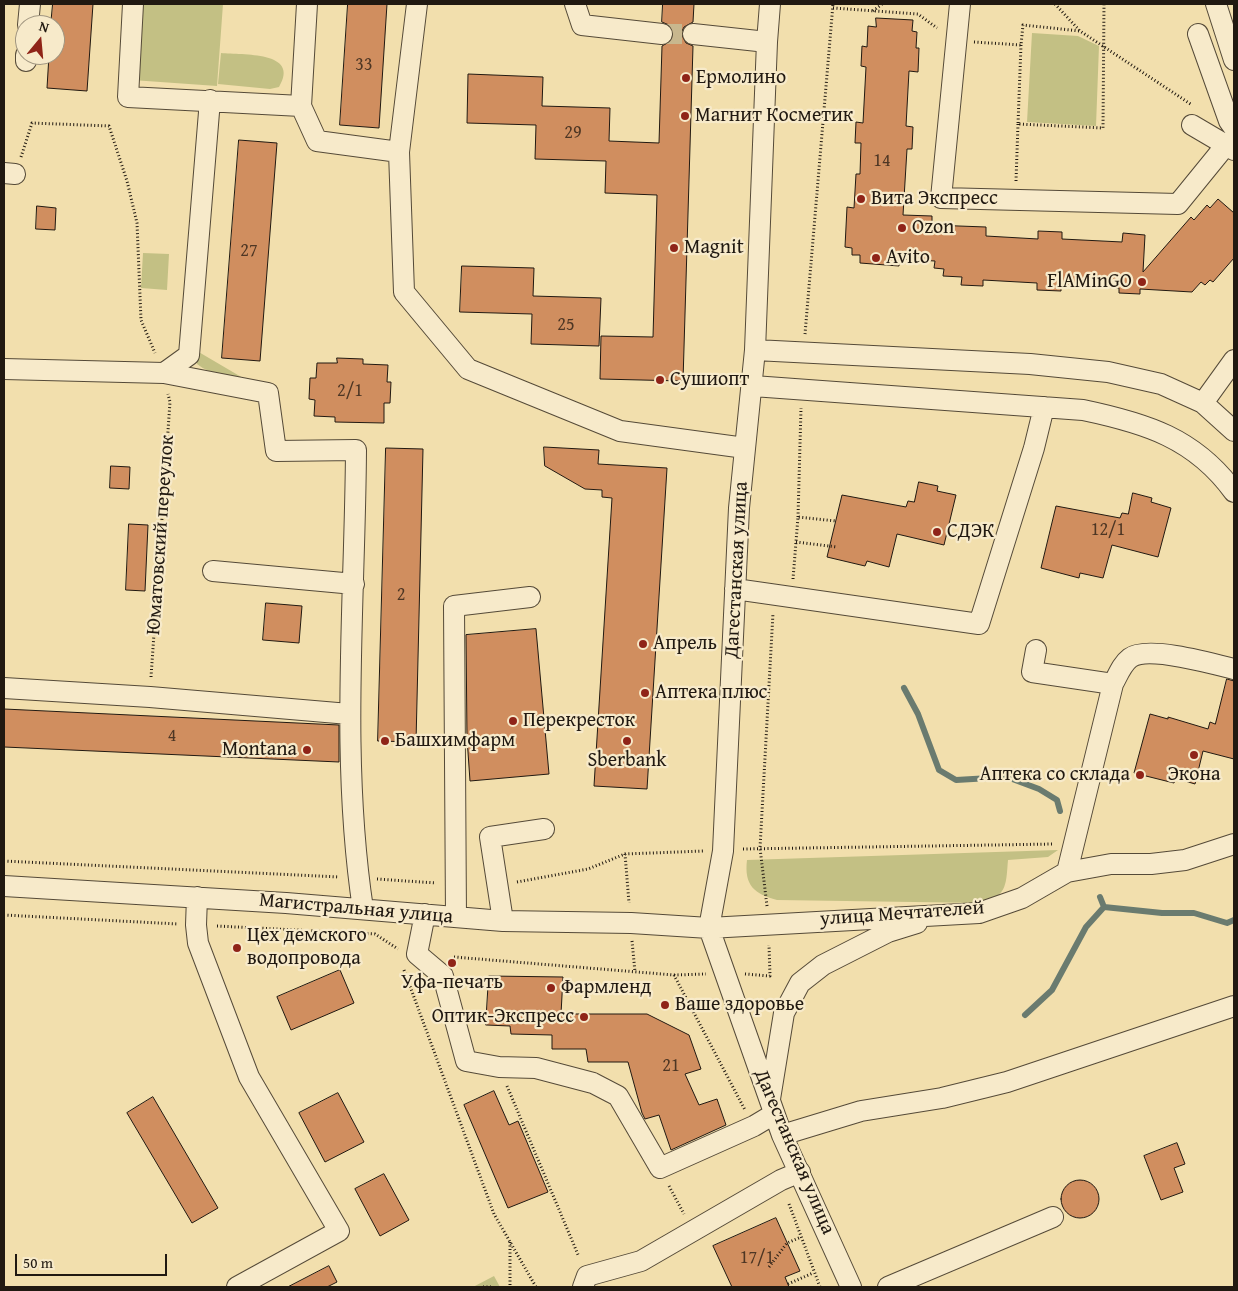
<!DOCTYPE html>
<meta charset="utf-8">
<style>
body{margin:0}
#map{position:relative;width:1238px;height:1291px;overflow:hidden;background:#f2dfad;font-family:"Gentium Book Plus",serif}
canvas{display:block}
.frame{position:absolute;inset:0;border:5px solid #211911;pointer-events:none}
.north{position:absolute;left:15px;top:15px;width:50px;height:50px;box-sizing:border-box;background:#f7eaca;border:1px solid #a19680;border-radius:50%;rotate:17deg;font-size:14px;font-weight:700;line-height:20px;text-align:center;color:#211911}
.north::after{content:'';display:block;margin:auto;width:18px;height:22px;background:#8f2418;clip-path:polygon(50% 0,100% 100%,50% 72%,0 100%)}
.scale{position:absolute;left:15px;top:1254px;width:152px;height:22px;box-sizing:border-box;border:2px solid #211911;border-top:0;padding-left:6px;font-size:15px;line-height:18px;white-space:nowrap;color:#211911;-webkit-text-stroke:4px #f7eaca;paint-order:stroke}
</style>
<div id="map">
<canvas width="1238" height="1291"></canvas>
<div class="frame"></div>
<div class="north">N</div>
<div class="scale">50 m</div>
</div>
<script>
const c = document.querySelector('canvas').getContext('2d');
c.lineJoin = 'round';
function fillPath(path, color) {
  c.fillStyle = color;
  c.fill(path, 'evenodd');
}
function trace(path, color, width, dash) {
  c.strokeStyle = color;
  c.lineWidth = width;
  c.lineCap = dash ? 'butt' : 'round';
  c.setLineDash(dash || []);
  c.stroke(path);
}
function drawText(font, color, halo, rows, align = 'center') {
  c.font = font + ' "Gentium Book Plus",serif';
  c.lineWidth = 4.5;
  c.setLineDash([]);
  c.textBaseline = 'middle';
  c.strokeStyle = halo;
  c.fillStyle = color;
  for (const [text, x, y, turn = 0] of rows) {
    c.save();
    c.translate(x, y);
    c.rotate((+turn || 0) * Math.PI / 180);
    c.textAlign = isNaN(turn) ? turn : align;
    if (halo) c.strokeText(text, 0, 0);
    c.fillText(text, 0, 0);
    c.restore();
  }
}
fillPath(new Path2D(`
 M139,4h84l-6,82 -85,-6z
 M1032,33l46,3 21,10 -3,80 -69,-4z
 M221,53c21,2 80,-2 58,34l-9,2 -52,-5z
 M143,253l26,1 -2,36 -26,-2z
 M197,351l46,27c-17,-2 -32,-3 -46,-14z
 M1058,850l-10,7 -40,3c-2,22 0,36 -25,43l-206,-3c-23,-6 -33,-15 -30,-40z
 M494,1276l6,11h-27z`), '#c3c084');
trace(new Path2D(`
 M904,688l14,26 21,56 17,10 51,-3 32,12 18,11 3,11
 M1100,897l4,10
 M1025,1015l27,-25 34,-63 18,-20 58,6h32l33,10 7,-3`), '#6a7b6f', 6);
const building = new Path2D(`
 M53,4h40l-6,87 -40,-3 2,-33h6v-30h-4z
 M348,4h39l-8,124 -39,-3z
 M663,4h31l-1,18 -9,5 -3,6 5,10 7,3 -10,335 -83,-2 1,-43 52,1 4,-142 -52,-2 1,-32 -71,-2 1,-34 -69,-2 1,-49 75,3 -1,29 68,2 -1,33 50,2 3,-97 9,-5 3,-6 -5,-10 -7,-3z
 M876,18l37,2 -1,11 5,1 -1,16h3l-1,24 -9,-1 -3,55 7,1 -1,22h-5l-4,66 29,1v9l54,2v9l52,3v-8l24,1v7l60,3 1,-9 22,2 -2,37 48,-55 3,3 13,-15 3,3 8,-9 16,14v45l-21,24 -3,-2 -5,5 -4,-3 -9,10 -52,-3v5l-21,-1v-5l-58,-3v6l-24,-1v-7l-54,-3v6l-22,-1 1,-8 -19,-1 1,-7 -10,-1 1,-7 -36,-2v7l-39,-3v-8h-8v-7l-7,-1 2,-40 7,1 2,-34h4l1,-31h-6l1,-21 7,1 3,-56 -5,-1 1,-20 5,1 1,-21 8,1z
 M239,140l38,3 -17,218 -38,-3z
 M37,206l19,2 -1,22 -19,-1z
 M462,266l72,2 -1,28 68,2 -2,48 -68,-2 1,-30 -72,-2z
 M337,358l26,1v5l25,1 -1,17h4l-1,21h-6v20l-49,-1v-5l-21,-1 1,-16 -6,-1 1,-21h6l1,-15h20z
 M544,447l55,3 -1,14 69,4 -20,321 -53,-3 18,-288 -10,-1v-7l-17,-1 -40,-23z
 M386,448l37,1 -7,293 -38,-1z
 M111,466l19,1 -1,22 -19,-1z
 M919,482l19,4 -1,5 19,4 -12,50 -47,-11 -8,33 -22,-6 -2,5 -38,-9 15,-62 64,12 2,-6 6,1z
 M1133,493l19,5 -1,4 20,6 -13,49 -46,-12 -9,33 -23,-5 -1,5 -38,-10 15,-62 64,12 2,-5 6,1z
 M129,524l19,1 -3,66 -19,-1z
 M266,603l36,3 -3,37 -36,-3z
 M536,629l13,145 -79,7 -3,-43 -1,-103z
 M1227,679l7,2v78l-31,-8 -8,33 -20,-6 -1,5 -40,-10 16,-59 18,5v-2l40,12 2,-7 5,2z
 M4,709l335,16v37l-335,-15z
 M340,970l14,33 -63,27 -14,-33z
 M489,976l74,1 -2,37h86l42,21 12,34 -16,5 14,31 18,-6 9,26 -55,25 -12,-35 -14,4 -3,-6 -14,-51h-40l-2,-13h-34v-14l-41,-1 -1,-8 -24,-1z
 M494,1091l15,34 9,-4 30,71 -40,16 -44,-103z
 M338,1093l26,49 -39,20 -26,-49z
 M153,1097l65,111 -26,15 -65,-110z
 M1177,1143l8,21 -11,4 9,24 -22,8 -17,-44z
 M384,1174l25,46 -29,16 -25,-47z
 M1061 1199a19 19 0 1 1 38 0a19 19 0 1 1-38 0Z
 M776,1218l24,53 -15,6 4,10h-57l-19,-41z
 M329,1266l8,16 -10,5h-39z`);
fillPath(building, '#d08e5f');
trace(building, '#211911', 1);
trace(new Path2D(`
 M662,34h31`), '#c8b78e', 20, [20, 10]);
const minor = new Path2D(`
 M133,4l-5,93 173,9
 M307,4l-6,102 16,35 82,11
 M417,4l-18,148 5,140 64,77 152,62 125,17
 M575,4l7,21 80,9
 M770,4l-3,38 -12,308 -16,158 -16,343 -14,77 73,207 69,152
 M960,4l-19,194 237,6 48,-59 8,5
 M1216,4l18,56
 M28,25l2,-21
 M693,34l74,8
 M1198,34l31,87 5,7
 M26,61v-6
 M1192,125l34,20
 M4,173l11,1
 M755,350l275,14 78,8 53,12 42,19 31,28
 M4,369l160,4 104,20 8,58 80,-1c-1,153 -16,307 7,459
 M164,373l25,-18 21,-255
 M753,386l330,24c62,13 112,28 151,82
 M1203,403l31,-43
 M213,571l141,13
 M735,589l244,35 55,-176 10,-41
 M1036,650l-4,22 81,12
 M4,688l146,9 199,17
 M1067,872l46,-188c5,-9 9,-20 17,-26 17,-13 84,6 104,11
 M4,886l282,17 217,18 128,2 78,5 270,-15 43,-15 45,-26 44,-8h40l34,-4 49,-16
 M197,897l-1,28 2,18 51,134 90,154 -102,56
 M425,914l-8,40 26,22 23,85 33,6 37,1 57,15 25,13 42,72 94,-42 20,-12
 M456,917l-2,-311 76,-9
 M503,921l-13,-84 54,-8
 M770,1099l14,-86 16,-30 23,-18 65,-33 29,-9
 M782,1135l79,-24 81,-13 65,-16 227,-76
 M583,1287l4,-11 54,-15 140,-81 19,-8
 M888,1287l165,-70`);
trace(minor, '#554a38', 22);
trace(new Path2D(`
 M1055,4l25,27 112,74
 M833,8l85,6 19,14
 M873,11l9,-7
 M974,42l47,3 2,-20 57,6
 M1021,45l-3,79 85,4 1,-124
 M21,157l11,-34 77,3 18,55 10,42 4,97 14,33
 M1016,181l2,-57
 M805,334l28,-330
 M798,517l3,-109
 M796,542l41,5
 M793,579l5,-62 38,4
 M151,677l19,-275 -2,-8
 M743,849l311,-5
 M625,854l4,49
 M4,861l335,16
 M377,879l59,4
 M517,882l71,-13 37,-15 79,-3
 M767,906l-7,-58 13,-235
 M4,915l174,9
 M217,926l158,8 23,15
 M632,941l3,31
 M454,957l220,18 71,135
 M404,970l90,244 42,73
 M745,974l25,2 -1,-31
 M674,975l32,-1
 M507,1086l72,171
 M669,1186l15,28
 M789,1204l31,83
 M510,1242v45
 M769,1267l18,-24 14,-6
 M788,1284l25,-11
 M483,1287h8`), '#211911', 3, [1, 2.5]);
trace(minor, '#f7eaca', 20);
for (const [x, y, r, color] of [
 [686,78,5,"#8f2418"],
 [685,116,5,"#8f2418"],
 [861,199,5,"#8f2418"],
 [902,228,5,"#8f2418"],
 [674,248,5,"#8f2418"],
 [876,258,5,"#8f2418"],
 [1142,282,5,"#8f2418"],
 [660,380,5,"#8f2418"],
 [937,532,5,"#8f2418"],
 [643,644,5,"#8f2418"],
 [645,693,5,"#8f2418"],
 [513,721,5,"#8f2418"],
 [385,741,5,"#8f2418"],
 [627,741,5,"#8f2418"],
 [307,750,5,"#8f2418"],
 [1194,755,5,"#8f2418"],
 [1140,775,5,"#8f2418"],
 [237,948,5,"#8f2418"],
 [452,963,5,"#8f2418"],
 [551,988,5,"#8f2418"],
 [665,1005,5,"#8f2418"],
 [584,1017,5,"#8f2418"]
]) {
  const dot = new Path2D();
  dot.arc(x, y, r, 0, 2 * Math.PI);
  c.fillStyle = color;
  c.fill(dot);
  trace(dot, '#f7eaca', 2);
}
drawText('18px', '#4d3624', null, [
 ["33",364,65],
 ["29",573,133],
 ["14",882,161],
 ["27",249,251],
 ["25",566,325],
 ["2/1",350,391],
 ["12/1",1108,530],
 ["2",401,595],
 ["4",172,736],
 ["21",671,1066],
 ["17/1",757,1258]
]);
drawText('20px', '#211911', '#f7eaca', [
 ["Ермолино",696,78],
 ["Магнит Косметик",695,116],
 ["Вита Экспресс",871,199],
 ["Ozon",912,228],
 ["Magnit",684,248],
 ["Avito",886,258],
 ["FlAMinGO",1132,282,"right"],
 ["Сушиопт",670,380],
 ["СДЭК",947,532],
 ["Апрель",653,644],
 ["Аптека плюс",655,693],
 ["Перекресток",523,721],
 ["Башхимфарм",395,741],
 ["Montana",297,750,"right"],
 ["Sberbank",627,761,"center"],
 ["Аптека со склада",1130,775,"right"],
 ["Экона",1194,775,"center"],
 ["Цех демского",247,936],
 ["водопровода",247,959],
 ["Уфа-печать",452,983,"center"],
 ["Фармленд",561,988],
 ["Ваше здоровье",675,1005],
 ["Оптик-Экспресс",574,1017,"right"]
], 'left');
drawText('20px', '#211911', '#f7eaca', [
 ["Юматовский переулок",161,535,-86],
 ["Дагестанская улица",737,570,-87],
 ["Магистральная улица",356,909,5],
 ["улица Мечтателей",902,914,-4],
 ["Дагестанская улица",794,1152,67]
]);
</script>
